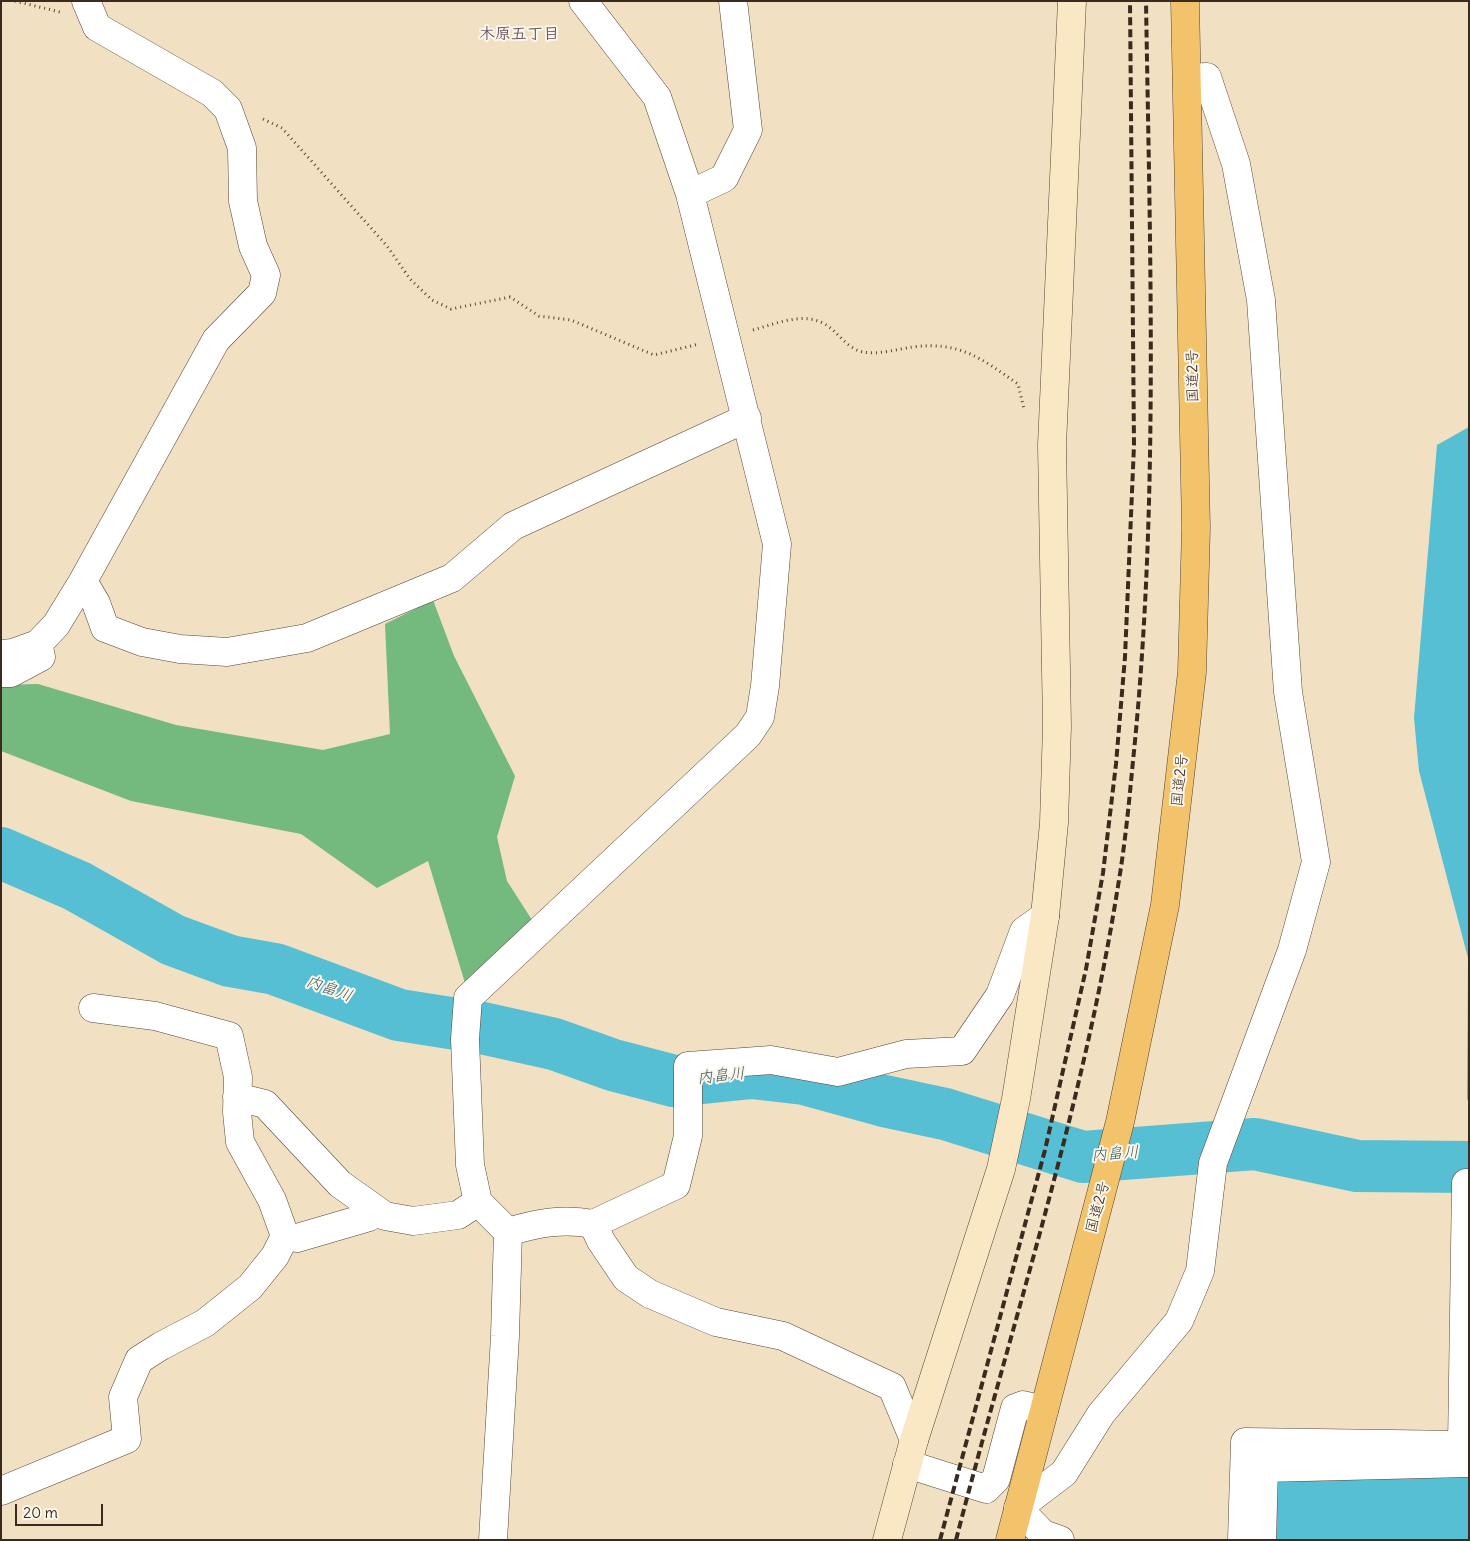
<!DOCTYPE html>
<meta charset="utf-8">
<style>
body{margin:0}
#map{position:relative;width:1470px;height:1541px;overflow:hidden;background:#f1e0c1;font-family:Delius,sans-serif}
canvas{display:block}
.frame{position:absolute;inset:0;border:2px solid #3b2a1e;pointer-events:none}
.scale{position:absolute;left:15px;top:1504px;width:88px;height:22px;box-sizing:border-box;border:2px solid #3b2a1e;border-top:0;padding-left:6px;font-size:15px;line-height:18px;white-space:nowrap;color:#3b2a1e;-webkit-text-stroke:4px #fbf7ec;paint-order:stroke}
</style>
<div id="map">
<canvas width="1470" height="1541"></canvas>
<div class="frame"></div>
<div class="scale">20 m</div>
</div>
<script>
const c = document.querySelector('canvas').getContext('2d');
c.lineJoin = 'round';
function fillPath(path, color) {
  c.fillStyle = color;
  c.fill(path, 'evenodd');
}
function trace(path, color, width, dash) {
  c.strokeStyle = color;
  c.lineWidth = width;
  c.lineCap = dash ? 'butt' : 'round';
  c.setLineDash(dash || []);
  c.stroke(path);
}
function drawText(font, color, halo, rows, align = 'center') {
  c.font = font + ' Delius,"Klee One",sans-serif';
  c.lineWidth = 4;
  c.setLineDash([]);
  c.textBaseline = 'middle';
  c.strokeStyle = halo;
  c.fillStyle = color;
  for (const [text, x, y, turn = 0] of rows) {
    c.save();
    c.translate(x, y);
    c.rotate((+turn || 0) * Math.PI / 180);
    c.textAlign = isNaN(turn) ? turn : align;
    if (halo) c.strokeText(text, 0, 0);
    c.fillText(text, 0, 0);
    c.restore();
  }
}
fillPath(new Path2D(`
 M433,600l21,56 61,120 -18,61 10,44 25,39 -67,63 -37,-122 -51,27 -76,-54 -170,-33 -130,-50v-66l37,-1 138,41 147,25 67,-16 -5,-110z`), '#74b97e');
fillPath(new Path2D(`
 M1469,427v672l-2,1 1,-142 -49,-187 -5,-53 23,-273z
 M1469,1459v81h-194l-2,-75z`), '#56bfd3');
trace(new Path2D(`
 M1,853l76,33 96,54 57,21 45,8 124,46 83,13 72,16 59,21 61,16 78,-8 52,6 80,22 61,13 138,43 172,-13 102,22 112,1`), '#56bfd3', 52);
const street = new Path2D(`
 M690,194l34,-16 24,-48 -15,-129
 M83,581l13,22 9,25 37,14 38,7 47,3 80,-14 145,-60 61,-52 234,-108
 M1,654l12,-1 25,-9 18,-19 27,-44 133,-241 46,-47 4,-18 -13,-29 -10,-45 -1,-53 -14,-39 -16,-16 -115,-66 -11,-26
 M1,673h10l30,-16 -1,-5
 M237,1097l28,7 75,80 45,32 28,5 45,-6 20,-13
 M593,1224l83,-39 12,-49v-70l83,-6 67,12 68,-18 56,-3 38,-56 24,-64 21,-15
 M508,1232c29,-9 56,-14 85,-8l8,17 25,37 24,16 66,28 67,14 109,51 22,53
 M285,1236l12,2 72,-21 8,-6
 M907,1464l79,25 10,-10 19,-71 8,-3 21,5
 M1,1491l126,-52 -4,-42 16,-37 22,-14 44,-23 45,-36 25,-31 10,-20 -13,-36 -32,-58 -3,-30 1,-35 -9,-41 -74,-20 -62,-8
 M493,1540l12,-204 3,-104 -30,-30 -8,-37 -5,-126 3,-41 280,-263 12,-18 5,-31 12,-142 -87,-350 -33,-97 -74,-96
 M1060,1540l-17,-6 -25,-26 46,-35 37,-59 78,-93 21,-50 13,-108 79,-213 24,-88 -28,-170 -27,-392 -25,-136 -29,-87 -20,1
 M1242,1540l3,-98 217,3 4,-262
 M1262,1540l2,-72 203,-5`);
const secondary = new Path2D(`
 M887,1540l27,-100 87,-271 15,-70 29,-183 9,-93 3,-97 -5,-281 20,-444`);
const highway = new Path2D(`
 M1010,1540l110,-418 45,-217 27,-233 4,-144 -11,-527`);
trace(street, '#564536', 29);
trace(secondary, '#564536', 29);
trace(highway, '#564536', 29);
trace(new Path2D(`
 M15,1l45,11
 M263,119l19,9 105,118 23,33 22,21 19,9 59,-12 29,19 32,4 83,35 45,-11
 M753,330c29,-8 58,-22 82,2 8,8 17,18 28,20 15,3 35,-3 50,-5 46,-6 68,11 105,37l6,25`), '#564536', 3, [1, 4]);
trace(street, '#fff', 28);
trace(secondary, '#fae7c3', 28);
trace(highway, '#f2c36a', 28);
trace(new Path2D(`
 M940,1540l105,-390 41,-181 17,-96 13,-109 9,-107 9,-212 -4,-444
 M956,1540c56,-218 127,-432 162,-654 7,-41 11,-83 15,-125 26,-252 17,-507 13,-760`), '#3b2a1e', 4, [8, 4]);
drawText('15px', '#3b2a1e', '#fbf7ec', [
 ["国道2号",1193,376,-91],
 ["国道2号",1180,780,-84],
 ["国道2号",1098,1207,-75]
]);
drawText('bold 16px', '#715562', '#fbf7ec', [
 ["木原五丁目",519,34]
]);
drawText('italic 16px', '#445e5d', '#fbf7ec', [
 ["内畠川",329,989,20],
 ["内畠川",721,1076,-6],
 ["内畠川",1115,1154,-4]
]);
</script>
